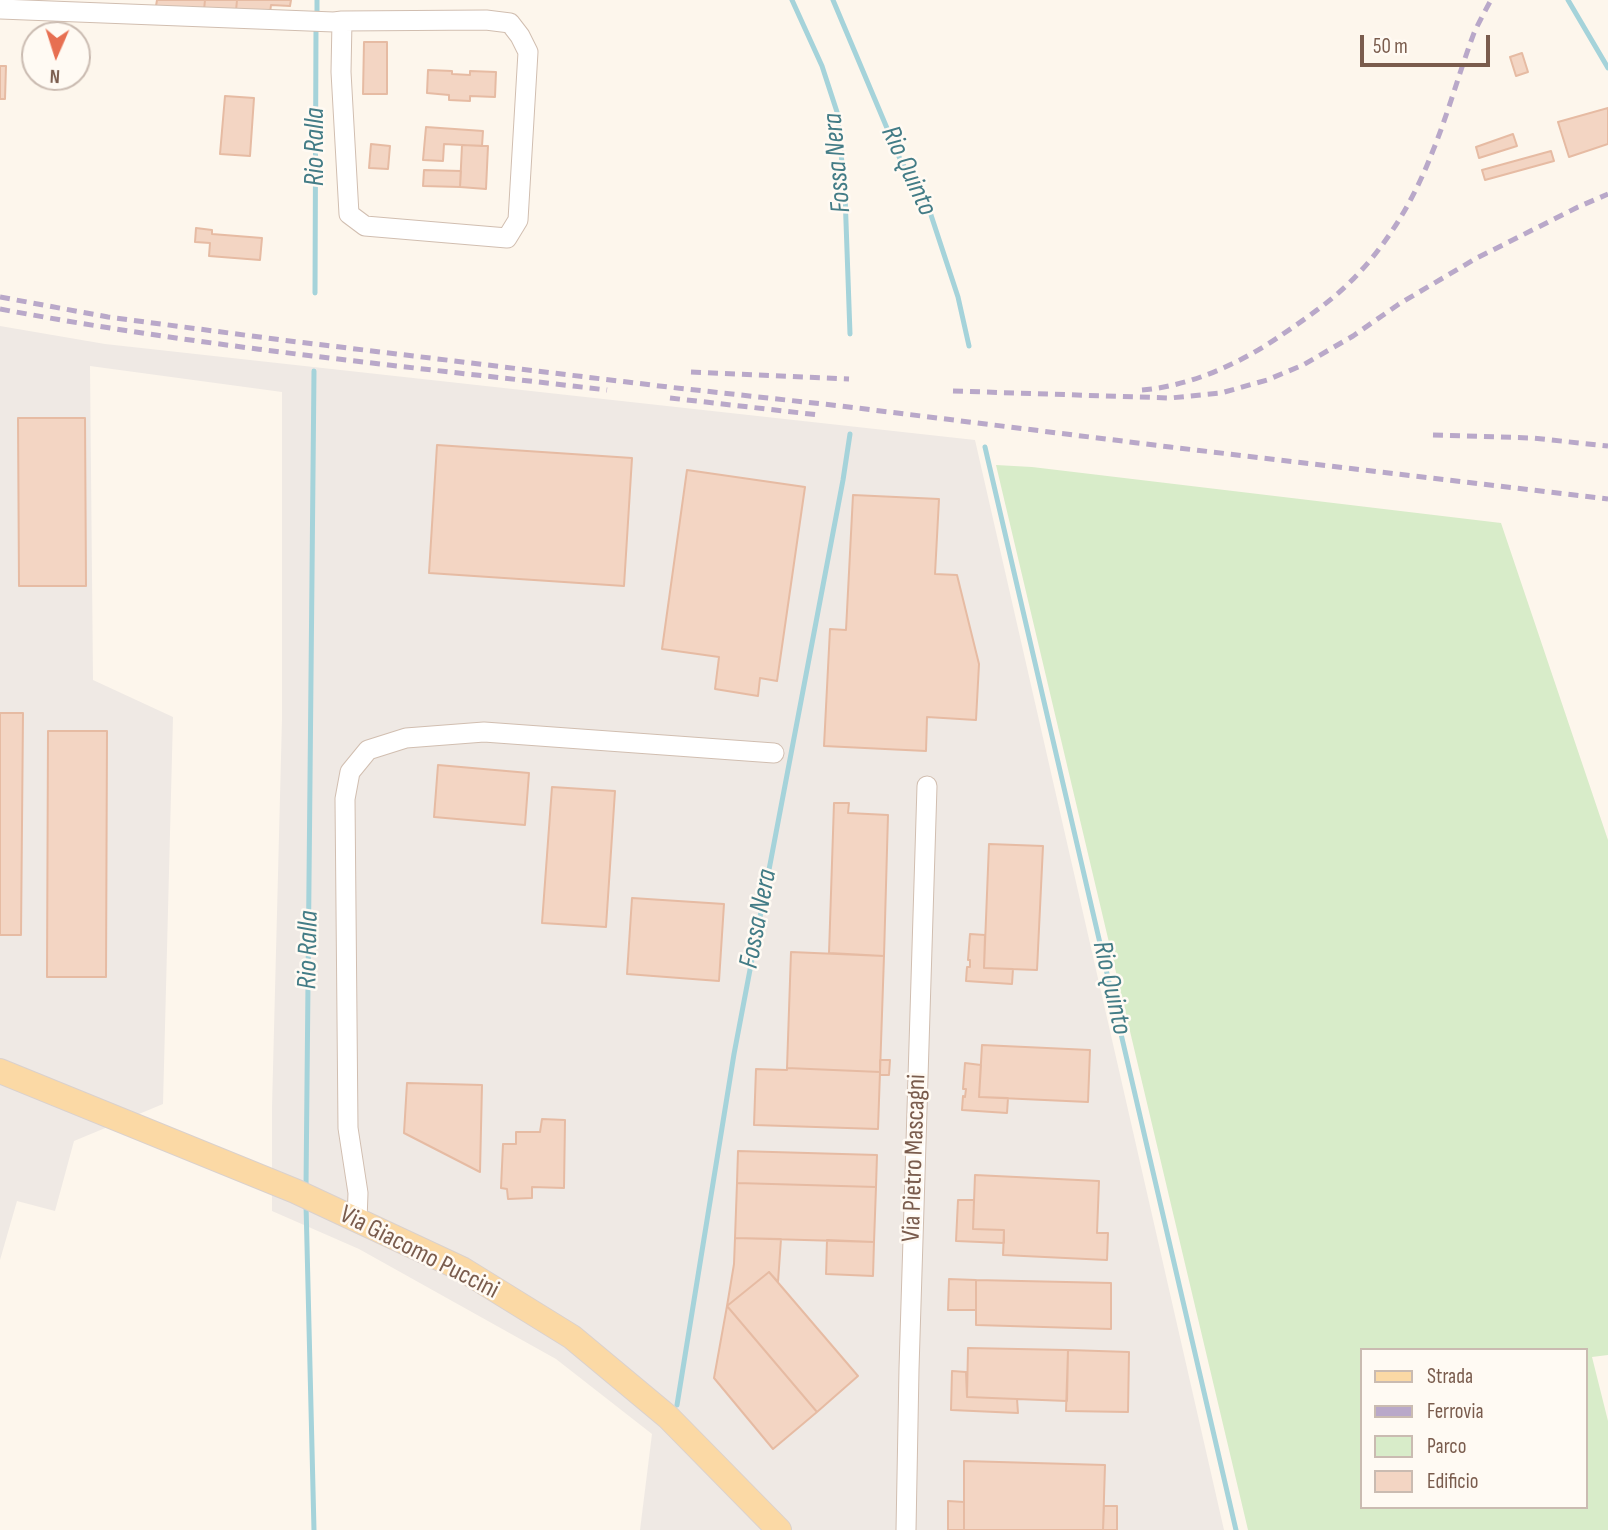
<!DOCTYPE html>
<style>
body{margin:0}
#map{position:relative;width:1608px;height:1530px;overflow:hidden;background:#fdf6ec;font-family:"Sofia Sans Condensed",sans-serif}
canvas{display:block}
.legend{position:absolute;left:1360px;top:1348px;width:228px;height:161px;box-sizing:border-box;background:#fffaf3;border:2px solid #cabbb1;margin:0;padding:9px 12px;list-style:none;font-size:21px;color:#7a5c4d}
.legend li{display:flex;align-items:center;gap:14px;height:35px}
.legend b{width:35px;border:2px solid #cabbb1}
.north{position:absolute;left:21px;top:21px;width:70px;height:70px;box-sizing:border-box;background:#fffaf3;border:2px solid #cabbb1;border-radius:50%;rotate:183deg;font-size:19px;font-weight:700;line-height:28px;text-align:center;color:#7a5c4d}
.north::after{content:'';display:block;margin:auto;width:24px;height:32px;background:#e76f51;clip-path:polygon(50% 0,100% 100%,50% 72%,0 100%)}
.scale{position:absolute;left:1360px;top:35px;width:130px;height:32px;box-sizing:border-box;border:4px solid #7a5c4d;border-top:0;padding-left:9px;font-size:21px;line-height:24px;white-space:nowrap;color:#7a5c4d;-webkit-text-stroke:5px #fffaf3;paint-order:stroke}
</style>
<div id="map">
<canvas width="1608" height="1530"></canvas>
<ul class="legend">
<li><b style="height:9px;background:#fbd9a5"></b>Strada</li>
<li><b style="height:9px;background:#b9a8c9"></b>Ferrovia</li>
<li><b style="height:19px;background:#d8ecc9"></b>Parco</li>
<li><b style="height:19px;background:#f3d5c3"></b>Edificio</li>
</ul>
<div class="north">N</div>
<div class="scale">50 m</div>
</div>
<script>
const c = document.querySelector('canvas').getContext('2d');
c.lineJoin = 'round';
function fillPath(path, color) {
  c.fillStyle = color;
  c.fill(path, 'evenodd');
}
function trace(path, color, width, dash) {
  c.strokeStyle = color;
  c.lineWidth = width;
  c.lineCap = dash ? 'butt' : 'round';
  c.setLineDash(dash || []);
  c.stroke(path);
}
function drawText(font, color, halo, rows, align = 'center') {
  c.font = font + ' "Sofia Sans Condensed",sans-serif';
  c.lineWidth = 5;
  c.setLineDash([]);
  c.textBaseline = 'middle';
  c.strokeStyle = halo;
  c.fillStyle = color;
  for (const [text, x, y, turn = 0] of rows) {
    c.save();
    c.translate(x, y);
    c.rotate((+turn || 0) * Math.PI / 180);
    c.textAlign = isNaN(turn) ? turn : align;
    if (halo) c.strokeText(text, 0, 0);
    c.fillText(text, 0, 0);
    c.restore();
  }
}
fillPath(new Path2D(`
 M0,326l105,18 870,96 249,1090h-584l12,-96 -96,-75 -197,-110 -87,-38v-104l10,-388v-327l-192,-26 3,314 80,37 -10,387 -89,37 -19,70 -38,-10 -17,59z`), '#efe9e4');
fillPath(new Path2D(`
 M996,465l36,2 469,56 107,317v515l-16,2 16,64v109h-360zM1361,1350h224v157h-224z`), '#d8ecc9');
trace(new Path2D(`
 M792,0l30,66 15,46 8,82 5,140
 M833,0l67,159 30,53 28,85 11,49
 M1568,0l40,68
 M317,17v-17
 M315,293l1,-266
 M985,447l251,1083
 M306,1187l8,-816
 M306,1204l8,326
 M677,1405l57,-351 109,-574 7,-46`), '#a5d3da', 5);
const building = new Path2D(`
 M157,0h48l-1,10 -48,-4z
 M205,0h32l-1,11 -32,-1z
 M237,0h54l-1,6 -19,-1 -1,8 -34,-2z
 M364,42h23v52h-24z
 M1522,53l6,19 -12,4 -6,-19z
 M0,66h6l-1,33h-5z
 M428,70l24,1v3l18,1v-4l26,1 -1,25 -25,-1v5l-21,-1v-5l-22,-2z
 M225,96l29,2 -4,58 -30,-2z
 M1608,108v36l-39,13 -11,-35z
 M426,127l57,4 -1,15 -38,-2 -1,17 -20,-1z
 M1513,134l4,12 -38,12 -3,-11z
 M371,144l19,2 -2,23 -19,-1z
 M462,145l26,1 -2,43 -26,-2z
 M1551,151l3,10 -69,19 -3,-10z
 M424,170l37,1 -1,16 -37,-1z
 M196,228l16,2v4l50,4 -2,22 -51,-4 1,-13 -15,-1z
 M18,418h67l1,168h-67z
 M437,445l195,13 -8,128 -195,-13z
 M687,470l118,17 -28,194 -17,-3 -2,18 -43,-7 4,-32 -57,-8z
 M853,495l86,4 -4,75 22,1 22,89 -3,56 -49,-3 -1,34 -102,-5 6,-117 16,1z
 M0,713h23l-2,222h-21z
 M48,731h59l-1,246h-59z
 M438,765l91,8 -4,52 -91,-8z
 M552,787l63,4 -9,136 -64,-4z
 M834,803h15l-1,10 40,2 -4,141 -55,-3z
 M989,844l54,2 -6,124 -53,-2z
 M632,898l92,6 -5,77 -92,-7z
 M970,934l15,1 -1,33 29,1 -1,15 -46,-3 1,-14h3v-7h-2z
 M791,952l93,4 -4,116 -93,-4z
 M982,1045l108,5 -2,52 -109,-5z
 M880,1060h10l-1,15h-9z
 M965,1063l16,2 -2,32 29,1 -1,15 -45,-3 1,-14 2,1 1,-8h-3z
 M787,1068l93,4 -2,57 -124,-4 2,-56 31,1z
 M407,1083l75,2 -2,87 -76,-39z
 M542,1119l23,1 -1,68 -32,-1v11l-24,1 -1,-10 -6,-1 2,-44h13v-12h24z
 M738,1151l139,4 -1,32 -139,-4z
 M975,1175l124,6 -2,52h11l-1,27 -104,-5 1,-25 -31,-1z
 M737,1183l139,4 -2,55 -139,-4z
 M958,1200h16l-1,29 31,1v13l-48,-2z
 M735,1238l46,1 -3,43 -9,-10 -42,34 7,-42z
 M827,1240l47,2 -1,34 -47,-2z
 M769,1272l89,104 -41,36 -90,-106z
 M949,1279l27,1v30h-28z
 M976,1280l135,3v46l-135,-4z
 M727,1306l90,106 -44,37 -59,-71z
 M968,1348l100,2 -1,51 -100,-4z
 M1068,1350l61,2 -1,60 -62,-1z
 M952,1371l14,1 1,25 50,2 1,14 -67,-3z
 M964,1461l141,4 -2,65h-139z
 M948,1501l16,1v28h-16z
 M1104,1506h13v24h-14z`);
fillPath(building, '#f3d5c3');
trace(building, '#e6bba3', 2);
const minor = new Path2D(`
 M0,9l334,13 8,-1 144,-1 24,3 10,13 8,16 -10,168 -11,18 -142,-12 -16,-12 -8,-142 1,-51
 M357,1221l1,-28 -10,-65 -3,-329 5,-27 18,-22 38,-12 78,-6 290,21
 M906,1530l3,-161 18,-583`);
const major = new Path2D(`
 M0,1071l295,120 167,78 110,68 96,80 111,113`);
trace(minor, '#d1beb0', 21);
trace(major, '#dad1cd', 26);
trace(minor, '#fff', 19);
trace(major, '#fbd9a5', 24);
trace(new Path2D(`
 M0,297l108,20 174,23 386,47 173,19 329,41 438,52
 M0,309c201,38 404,57 607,81
 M691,372l158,7
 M1142,390c50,-4 101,-28 141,-56 22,-15 44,-30 63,-48 39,-37 67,-84 86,-133 16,-39 27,-80 42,-120 5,-11 11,-22 17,-33
 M953,391l217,7 51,-5 46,-13 36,-15 50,-29 46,-32 76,-45 103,-52 30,-13
 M670,398l149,17
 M1433,435l99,3 76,8`), '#b9a8c9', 5, [10, 7]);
drawText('26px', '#7a5c4d', '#fffaf3', [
 ["Via Pietro Mascagni",915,1158,-88],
 ["Via Giacomo Puccini",419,1253,27]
]);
drawText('italic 28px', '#437c86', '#fffaf3', [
 ["Rio Ralla",316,147,-90],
 ["Fossa Nera",838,163,-95],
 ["Rio Quinto",908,171,65],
 ["Fossa Nera",759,919,-79],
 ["Rio Ralla",309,950,-89],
 ["Rio Quinto",1111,988,77]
]);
</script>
